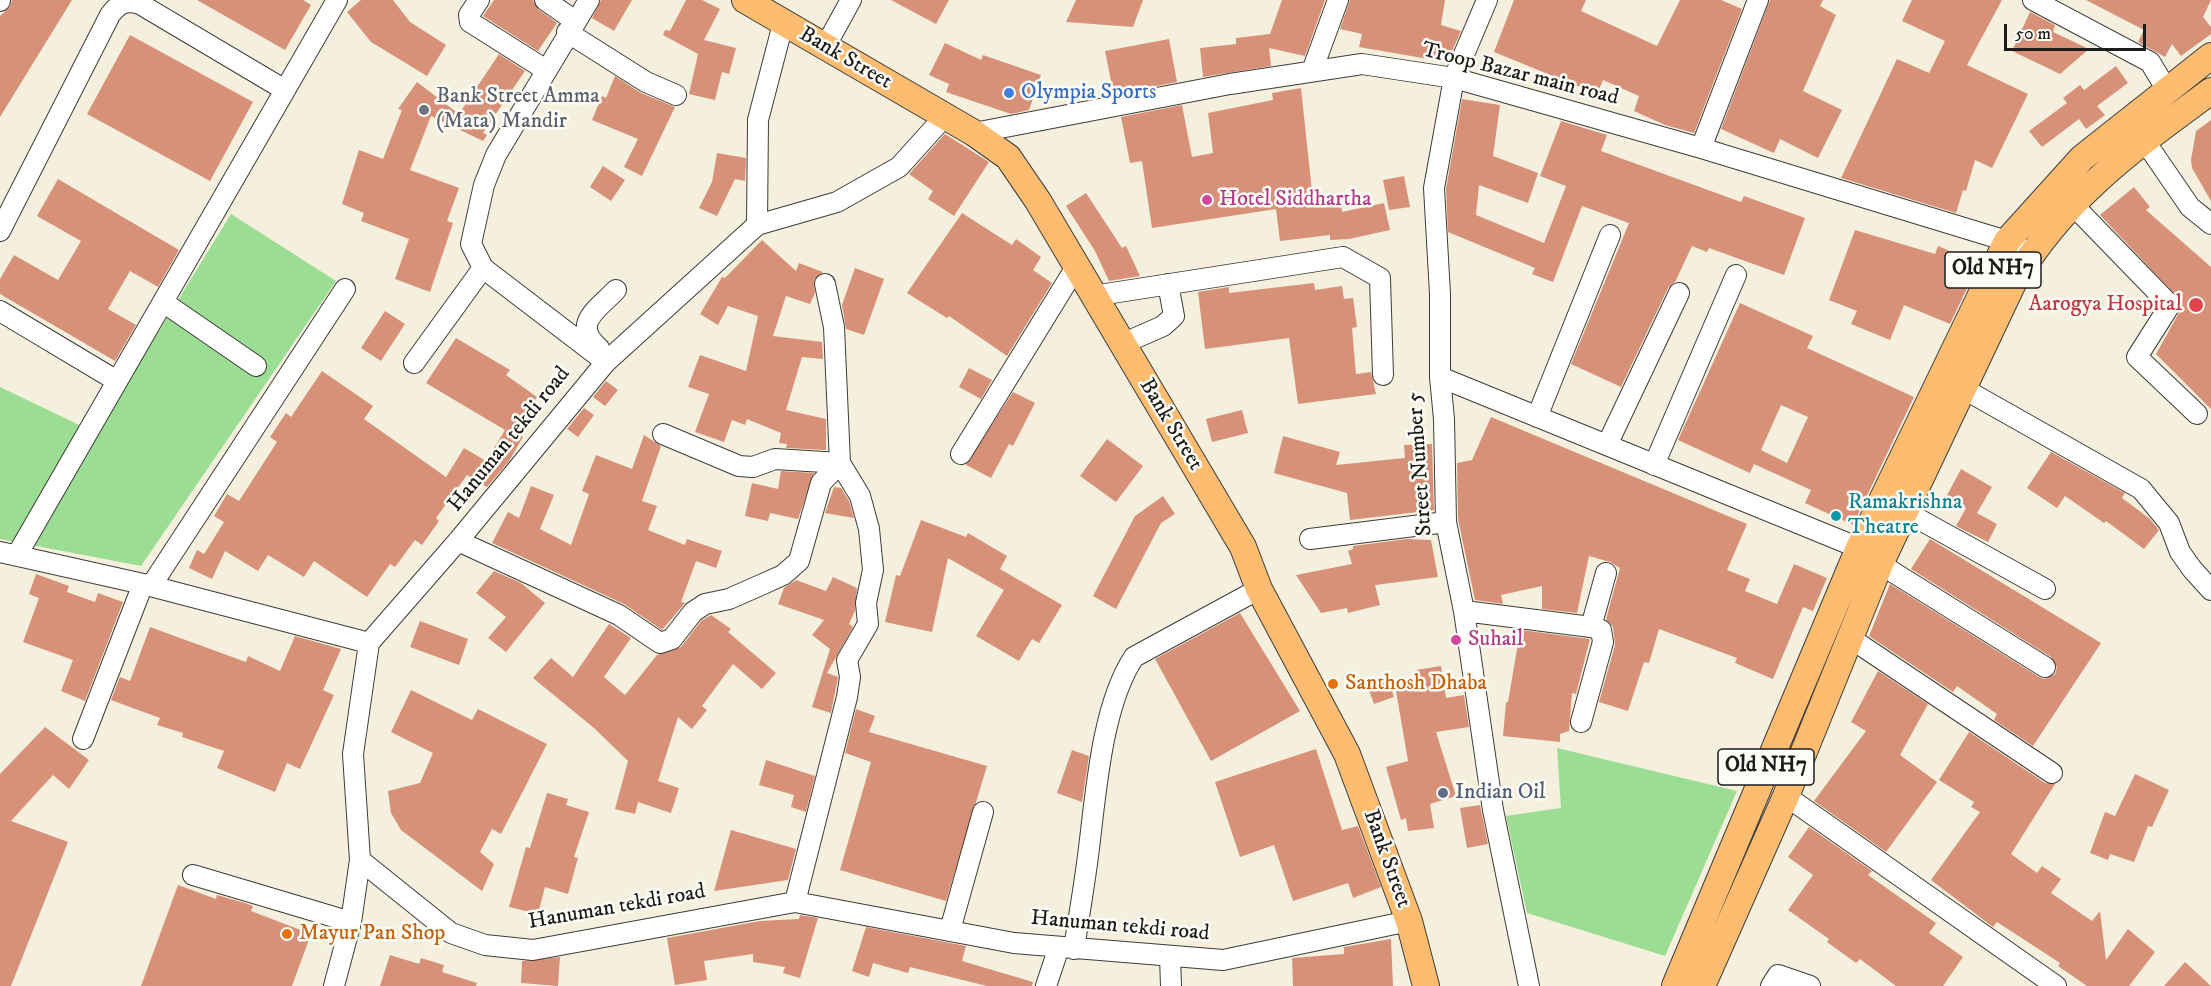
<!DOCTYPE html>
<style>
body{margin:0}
#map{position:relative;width:2211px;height:986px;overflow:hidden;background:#f5f0dd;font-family:"IM FELL DW Pica",serif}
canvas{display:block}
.scale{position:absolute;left:2004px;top:24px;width:142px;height:27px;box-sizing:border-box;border:3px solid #1c1c1c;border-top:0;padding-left:8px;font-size:18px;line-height:21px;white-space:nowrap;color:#1c1c1c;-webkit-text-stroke:4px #fdfcf7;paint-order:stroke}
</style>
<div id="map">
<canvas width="2211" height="986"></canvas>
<div class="scale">50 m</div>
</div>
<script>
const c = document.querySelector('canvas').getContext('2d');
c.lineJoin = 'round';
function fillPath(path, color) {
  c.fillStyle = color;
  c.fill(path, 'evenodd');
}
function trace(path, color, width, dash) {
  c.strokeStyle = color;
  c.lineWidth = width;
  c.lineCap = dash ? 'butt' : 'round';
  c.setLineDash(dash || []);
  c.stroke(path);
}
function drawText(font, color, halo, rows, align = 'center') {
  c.font = font + ' "IM FELL DW Pica",serif';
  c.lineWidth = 5;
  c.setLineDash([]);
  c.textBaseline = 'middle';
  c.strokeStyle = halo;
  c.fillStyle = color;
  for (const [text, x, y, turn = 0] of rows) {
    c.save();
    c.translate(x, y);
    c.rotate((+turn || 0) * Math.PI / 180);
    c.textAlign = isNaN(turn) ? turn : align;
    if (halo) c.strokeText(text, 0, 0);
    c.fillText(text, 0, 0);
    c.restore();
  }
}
fillPath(new Path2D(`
 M231,214l105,67 -195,285 -141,-27v-152l96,46z
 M1557,748l180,43 -72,165 -138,-43 -21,-97 55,-8z`), '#9bdd93');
fillPath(new Path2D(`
 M12,0h60l-72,117v-101l10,-9z
 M197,0h106l8,5 -26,45z
 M361,0h32l17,22 36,23 -19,31 -56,-34 -24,-30z
 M494,0h39l5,9 19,14 -19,28 -55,-35z
 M601,0h31l-18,31 -22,-13z
 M686,0h16l18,9 -16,31 32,8 -7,26 -7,-2 -7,28 -26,-6 9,-40 -35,-19 2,-5 5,1z
 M891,0h58l-13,24z
 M1076,0h67l-10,27 -67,-5z
 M1282,0h43l-20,56 -36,-8 2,18 -68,11 -3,-29 36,-4v-6l34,-4z
 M1350,0h95l-4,25 20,6 -12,27 -14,-4 -1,6 -75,-13 3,-13 -22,-5z
 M1514,0h72l-5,11 76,35 23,-46h41l21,9 -48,124 -29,-8 -31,-14 5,-15 -36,-16 -6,14 -103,-42z
 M1770,0h53l-3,6 16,9 -33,76 39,19 -24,48 -38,-19 -6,14 -53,-24z
 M1912,0h90l-35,65 61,29 -36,74 -17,-8 -9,31 -3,-1 -7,23 -115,-35 56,-119 32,14 16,-32 -43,-20z
 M2086,0h125l-8,17 8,10v7l-30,22 -9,-12 -7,13 -27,-15 6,-12z
 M2030,12l25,13 -2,7 36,17 -29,25 -48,-23z
 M130,35l123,67 -43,79 -123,-67z
 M1169,39l8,43 -61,12 -3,-3 -8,-40z
 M945,43l36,17 2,-5 58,20 -12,35 -18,4 -65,-22 3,-8 -20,-9z
 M499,54l26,17 -42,62 4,2 -4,6 -52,-25 -21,54 49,18 -12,33 6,2 -23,69 -35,-13 14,-40 -48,-18 3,-8 -22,-9 17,-54 24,9 19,-49 -4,-1 19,-27 42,32z
 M2116,66l12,17 -31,23 8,9 -19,14 -7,-10 -37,28 -13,-16 38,-28 -4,-5 17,-13 4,5z
 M615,76l26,17 34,14 -33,69 -18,-9 14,-28 -46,-19 10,-24 4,2z
 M1301,88l12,113 27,-3 2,14 42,-9 6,27 -41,9 -19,1v-5l-50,6 -4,-32 -124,19 -10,-67 -12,2 -9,-46 61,-12 10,52 21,-4 -5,-40 65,-13 -1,-7z
 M1462,99l38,6 -7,51 45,17 -10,30 -49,-18 -3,30 68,28 22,-57 -26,-10 21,-55 46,14 -6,16 140,51 3,-6 61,22 -21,57 -75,-27 -2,4 -15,-6 -17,36 -7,6 -47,99 -50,-23 58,-141 -47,-17 -29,76 -21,-8 3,-6 -87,-36 -2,-43z
 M2211,120v81l-19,-33 -1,-8 5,-29z
 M945,134l44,28 -35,54 -26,-17 5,-8 -24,-17z
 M717,153l29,5 -1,23 -10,-2 -18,37 -18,-8 13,-26z
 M603,166l22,14 -14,21 -21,-14z
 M1404,176l6,31 -21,3 -6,-30z
 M58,179l121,71 -21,37 -28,-16 -22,38 28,16 -21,36 -115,-67v-15l14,-24 44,25 23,-39 -44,-25z
 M2134,187l16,20 -4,3 65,57v142l-55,-55 24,-43 1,-10 -81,-86z
 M1086,193l36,55 4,-2 14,30 -31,5 -14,-30 -29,-45z
 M962,213l50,32 4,-6 25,18 -8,13 19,13 -45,73 -58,-40 -2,2 -40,-25z
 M1855,230l80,24 3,-8 41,17 -29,61 -46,-19 -14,35 -39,-16 6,-13 -28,-11z
 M762,240l34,31 3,-8 24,9 -9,8 1,13 -5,11 -24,-8 -13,40 49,6 1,17 -21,-2 -16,53 40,9v31l-40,-2 1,-4 -8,-1 2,-10 -34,-14 -2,6 -13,-5 -8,22 -29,-10 14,-38 -21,-7 12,-32 46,16 12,-55 -30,-10 -10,19 -18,-11 22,-37 3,1z
 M855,268l29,11 -20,56 -18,-6 -4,-24z
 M1314,283l1,7 27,-4 2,13 9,-1 4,29 -5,1 4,46 15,-2 5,22 -78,10 -9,-66 -84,11 -7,-57 31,-5v6z
 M1740,303l73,33 -6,12 107,49 -61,128 -48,-22 6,-13 -57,-26 -4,9 -72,-33zM1781,405l27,12 -21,46 -26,-13z
 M385,311l20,13 -24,37 -20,-13z
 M456,338l54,32 -4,5 31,22 -24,33 10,7 -14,24 -22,26 -20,-12 -31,43 3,3 -17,24 -7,-5 -20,27 -5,-3 -23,33 -53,-36 -10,16 -36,-22 -10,16 -33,-20 -13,28 -23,-11 8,-18 7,4 20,-32 -10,-6 13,-22 12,7 38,-59 -7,-5 16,-24 5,4 31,-46 51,35 -9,13 82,58 18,-29 22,13 19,-31 -79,-47z
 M969,368l23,12 -11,19 -22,-12z
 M606,381l12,9 -13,16 -12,-9z
 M1013,392l22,11 -22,43 -4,-2 -18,34 -25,-13z
 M584,408l10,7 -16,22 -11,-8z
 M1242,410l6,23 -36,9 -6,-23z
 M1491,417l256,107 -20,46 23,9 -5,12 32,13 17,-40 33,14 -14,33 -10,-4 -30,72 -38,-16 2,-5 -78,-29 -10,34 -5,-1 -16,49 -29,-9 16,-57 -2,-18 -7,-8 14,-51 -10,-6 -21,-6 -12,57 -35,-4v-23l-41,9 2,9 -28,-4 -17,-81 -1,-56 15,-3z
 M644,435l17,11 -19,55 15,5 -9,24 37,15 2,-6 35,12 -6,17 -20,-7 -15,41 4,1 -23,27 -38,-26 -132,-61 16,-31 11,6 12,-32 23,9 -14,34 31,16 18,-51 -7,-3 14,-36 36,14z
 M1283,436l57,16 -4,13 69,-7 -1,-13 28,-1 2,66 -84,10 -3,-27 -73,-20z
 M1107,439l36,27 -27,36 -36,-26z
 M2051,452l74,41 -3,5 28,21 9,11 -15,19 -38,-28 -2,2 -39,-27 -8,12 -30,-20z
 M1961,469l31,18 -15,26 20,11 -9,18 -32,-16 10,-18 -20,-11z
 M781,471l33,2 -16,46 -28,-6 -2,8 -23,-5 7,-33 26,6z
 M834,487l7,1 8,13 5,17 -29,-5z
 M1163,496l12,18 -14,9 -45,86 -23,-13 42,-80z
 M921,520l45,17 2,-4 39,23 -7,13 62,36 -23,38 -7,-4 -13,22 -43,-25 28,-46 -56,-32 -16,74 -47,-10 11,-47 4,1z
 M1407,539l24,1 7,37 -63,8 5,20 -32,8 -1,-5 -26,5 -25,-38 56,-11 -4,-13 5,-2v-3z
 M1930,539l171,104 -68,103 -39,-26 3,-6 -40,-28 -4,6 -84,-56 21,-52 149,93 6,2 10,-5 2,-7 -6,-10 -140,-88z
 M494,571l27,12 24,20 -39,49 -18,-14 18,-21 -30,-24z
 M36,574l33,12 -2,6 28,10 3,-9 25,9 -38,99 -24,-10 12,-31 -50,-18 16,-44 -10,-4z
 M833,577l24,11 -2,23 -6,13 4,3 -26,46 11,4 -7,36 -19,-6 18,-58 -18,-14 12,-15 -46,-16 6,-16 12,-8 30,11z
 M1240,613l60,98 -89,50 -56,-102z
 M711,615l20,14 -3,3 48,41 -14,16 -29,-25 -31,42 5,4 -15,19 -14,-12 -20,64 21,7 -8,25 -33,-11 -3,12 -20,-5 13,-48 -34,-33 -61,-50 18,-20 22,19 36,-53 22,14 -27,39 21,18 32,-40 24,-8 20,-26z
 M420,621l48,18 -9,26 -49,-18z
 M150,627l96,35 2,-6 32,15 15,-35 46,13 -18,41 11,5 -34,74 -13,-6 -12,29 -58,-24 7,-17 -42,-14 1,-4 -26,-8 3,-7 -49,-18 9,-23 10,4z
 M1513,629l77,10 -14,55 -4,-1 -3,38 -9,3v8l-57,-6 3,-34h2l10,-59 -8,-1z
 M1441,666l5,32 18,-3 5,32 -33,5 20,64 -26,8 4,24 -26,3 -2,-13 -5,2 -15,-53 22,-6 -12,-70 23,-4 -3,-17z
 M1878,671l50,33 -28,51 37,27 -51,70 -72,-51 52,-70 -15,-9z
 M1388,678l6,19 -20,7 -7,-19z
 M411,690l61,30 6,-11 69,35 -46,90 -9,-5 -12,23 14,12 -12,27 -81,-61 -10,-17 -3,-22 32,-8 13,-30 -42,-21z
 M856,709l19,7 -6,16 118,34 -41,135 -106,-31 31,-108 -26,-9z
 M45,727l44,33 -20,29 -16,-14 -42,46 57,21 -57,144h-11v-212z
 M1969,732l76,51 10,1 -44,70 26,19 5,-7 19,13 -10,14 41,28 8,-10 6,49 22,-31 27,23 -26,34h-42l-29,-20 2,-3 -63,-41 -4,5 -62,-47 49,-68 -9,-5 3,-5 -35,-22z
 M1316,749l26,81 16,-4 23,61 -28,11 -5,-15 -55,18 -19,-56 -34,12 -25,-75z
 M1072,750l17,6 -7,46 -25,-9z
 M766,760l49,16 -9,36 -15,-5 3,-12 -35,-10z
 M2135,774l34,16 -17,37 -4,-1 -14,36 -24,-8 -2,6 -18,-7 15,-41 10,4z
 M547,793l21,6 -2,6 23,7 -15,45 4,1 -10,36 -23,-7 -7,27 -29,-7 17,-60 4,1z
 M1480,805l8,39 -21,4 -7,-40z
 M1809,827l63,44 -4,4 68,48 -7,10 34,24 -20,29h-47l-36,-27 -4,4 -29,-21 2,-3 -41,-29 25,-35 -25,-18z
 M731,830l65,19 -8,31 -74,11z
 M178,885l38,14 1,-4 28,8 8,3 -2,5 60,23 -19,52h-151z
 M800,915l18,3 -18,60 -17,-5 2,-6 -32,-5v-8l-49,7 3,19 -32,5 -8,-47 93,-17 39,-2z
 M866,927l100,19 -4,15 71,21 -1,4h-45l-77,-19 -2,6 -35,-10 -4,14 -17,-6z
 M1391,939l2,47h-100l-1,-28 52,-4v-7z
 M390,955l29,9 2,-6 23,7 -2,7 35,11 -1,3h-96z
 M560,957l-2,29 -37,-3 1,-22z
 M2185,962l26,24h-47z`), '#d89179');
const minor = new Path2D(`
 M479,0l-10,15 1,7 76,48
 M545,0l30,21
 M1487,0l-33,78 -20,110 6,106v83l4,42 2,103 18,89 29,199 36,176
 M2033,0l117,62 17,28
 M0,1v-1
 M567,32l79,50 30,13
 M825,47l26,-47
 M1312,71l26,-71
 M974,133l256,-49 132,-20 92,14 247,70 306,93 24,13
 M2144,140l46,67 21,17
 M1701,148l57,-148
 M2071,203l99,102 -33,52 60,57
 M757,225l1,-105 25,-96
 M0,231l110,-216c9,-12 15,-15 30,-11l145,86
 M483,268l123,94
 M1093,296l250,-39 37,21 3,97
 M163,302l93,64
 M0,311l117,70
 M1122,344l41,-18 11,-10 -6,-32
 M599,348c-28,-24 -2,-38 17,-58
 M414,363l69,-95 -12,-24 13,-59 12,-30 93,-155
 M1440,377l419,171
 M1964,389l177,100 28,34 11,29 12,17 19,21
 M1537,417l73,-182
 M663,434l76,32 14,1 22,-8 65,4 20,33 9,33 4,41 -7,33 2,21 -21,36 3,17 -3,20 -52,205
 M1607,445l72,-152
 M961,454l115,-187
 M1654,465l82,-190
 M1906,512l139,77
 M1310,539l136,-17
 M458,541l161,74 41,28 12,-4 21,-27 12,-8 24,-5 34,-15 20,-9 16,-14 22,-78 19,-20 -6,-136 -9,-43
 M0,552l143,32 226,59
 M17,555l320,-555
 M1880,564l165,103
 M151,586l194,-297
 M1464,611l127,16 10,3 2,12 -22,80
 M1591,627l15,-54
 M1850,638l202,135
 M83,739l60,-155
 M1786,796l270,190
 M360,860l91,73 34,12 48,5 262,-48 219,41 209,17 186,-39
 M193,875l158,47
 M950,930l33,-118
 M1074,949c5,-34 11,-67 15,-101 7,-56 13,-143 45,-191l125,-68
 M1170,956l1,30
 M334,986l17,-64 9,-62 -7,-106 16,-111 89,-102 148,-179 151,-137 80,-23 62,-35 46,-51
 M1046,986l13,-39
 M1771,986l7,-11 32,11`);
const major = new Path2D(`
 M745,0l229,133 34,24 30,44 205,346 16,42 88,165 62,167 17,65
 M1675,986l184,-438 148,-307 75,-83 129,-102
 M1702,986l84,-190 94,-232 133,-281c53,-88 118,-133 198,-192`);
trace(minor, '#3d3c39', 22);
trace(major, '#3d3c39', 28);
trace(minor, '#fff', 20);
trace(major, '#fdbc70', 26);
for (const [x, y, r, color] of [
 [1009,93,6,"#3f7fe0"],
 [424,110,6,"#6b7280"],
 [1207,200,6,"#d1479c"],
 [2196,305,8,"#e0444e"],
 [1836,516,6,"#0f9aa8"],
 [1456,640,6,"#d1479c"],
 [1333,684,6,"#e8710a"],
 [1443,793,6,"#5c6f8a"],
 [287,934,6,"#e8710a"]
]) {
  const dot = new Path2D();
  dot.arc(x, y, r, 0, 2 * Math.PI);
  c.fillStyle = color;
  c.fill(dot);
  trace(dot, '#fdfcf7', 2);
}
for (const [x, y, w] of [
 [1993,270,96],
 [1766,767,96]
]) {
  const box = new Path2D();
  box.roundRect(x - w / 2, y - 18, w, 36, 4.5);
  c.fillStyle = '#fdfcf7';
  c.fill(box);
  trace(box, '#1c1c1c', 1.5);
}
drawText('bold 21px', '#1c1c1c', null, [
 ["Old NH7",1993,270],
 ["Old NH7",1766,767]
]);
drawText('22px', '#1c1c1c', '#fdfcf7', [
 ["Bank Street",845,59,30],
 ["Troop Bazar main road",1520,75,14],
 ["Bank Street",1170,425,59],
 ["Hanuman tekdi road",510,440,-51],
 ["Street Number 5",1421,464,-94],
 ["Bank Street",1386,859,70],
 ["Hanuman tekdi road",617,908,-10],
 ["Hanuman tekdi road",1120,927,5]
]);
drawText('22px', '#366cbe', '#fdfcf7', [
 ["Olympia Sports",1021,93]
], 'left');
drawText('22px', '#5b616d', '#fdfcf7', [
 ["Bank Street Amma",436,97],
 ["(Mata) Mandir",436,122]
], 'left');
drawText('22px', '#b23c85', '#fdfcf7', [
 ["Hotel Siddhartha",1219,200],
 ["Suhail",1468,640]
], 'left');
drawText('22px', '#be3a42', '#fdfcf7', [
 ["Aarogya Hospital",2182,305]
], 'right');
drawText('22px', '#0d838f', '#fdfcf7', [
 ["Ramakrishna",1848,503],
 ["Theatre",1848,528]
], 'left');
drawText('22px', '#c56008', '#fdfcf7', [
 ["Santhosh Dhaba",1345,684],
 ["Mayur Pan Shop",299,934]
], 'left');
drawText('22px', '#4e5e75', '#fdfcf7', [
 ["Indian Oil",1455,793]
], 'left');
</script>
